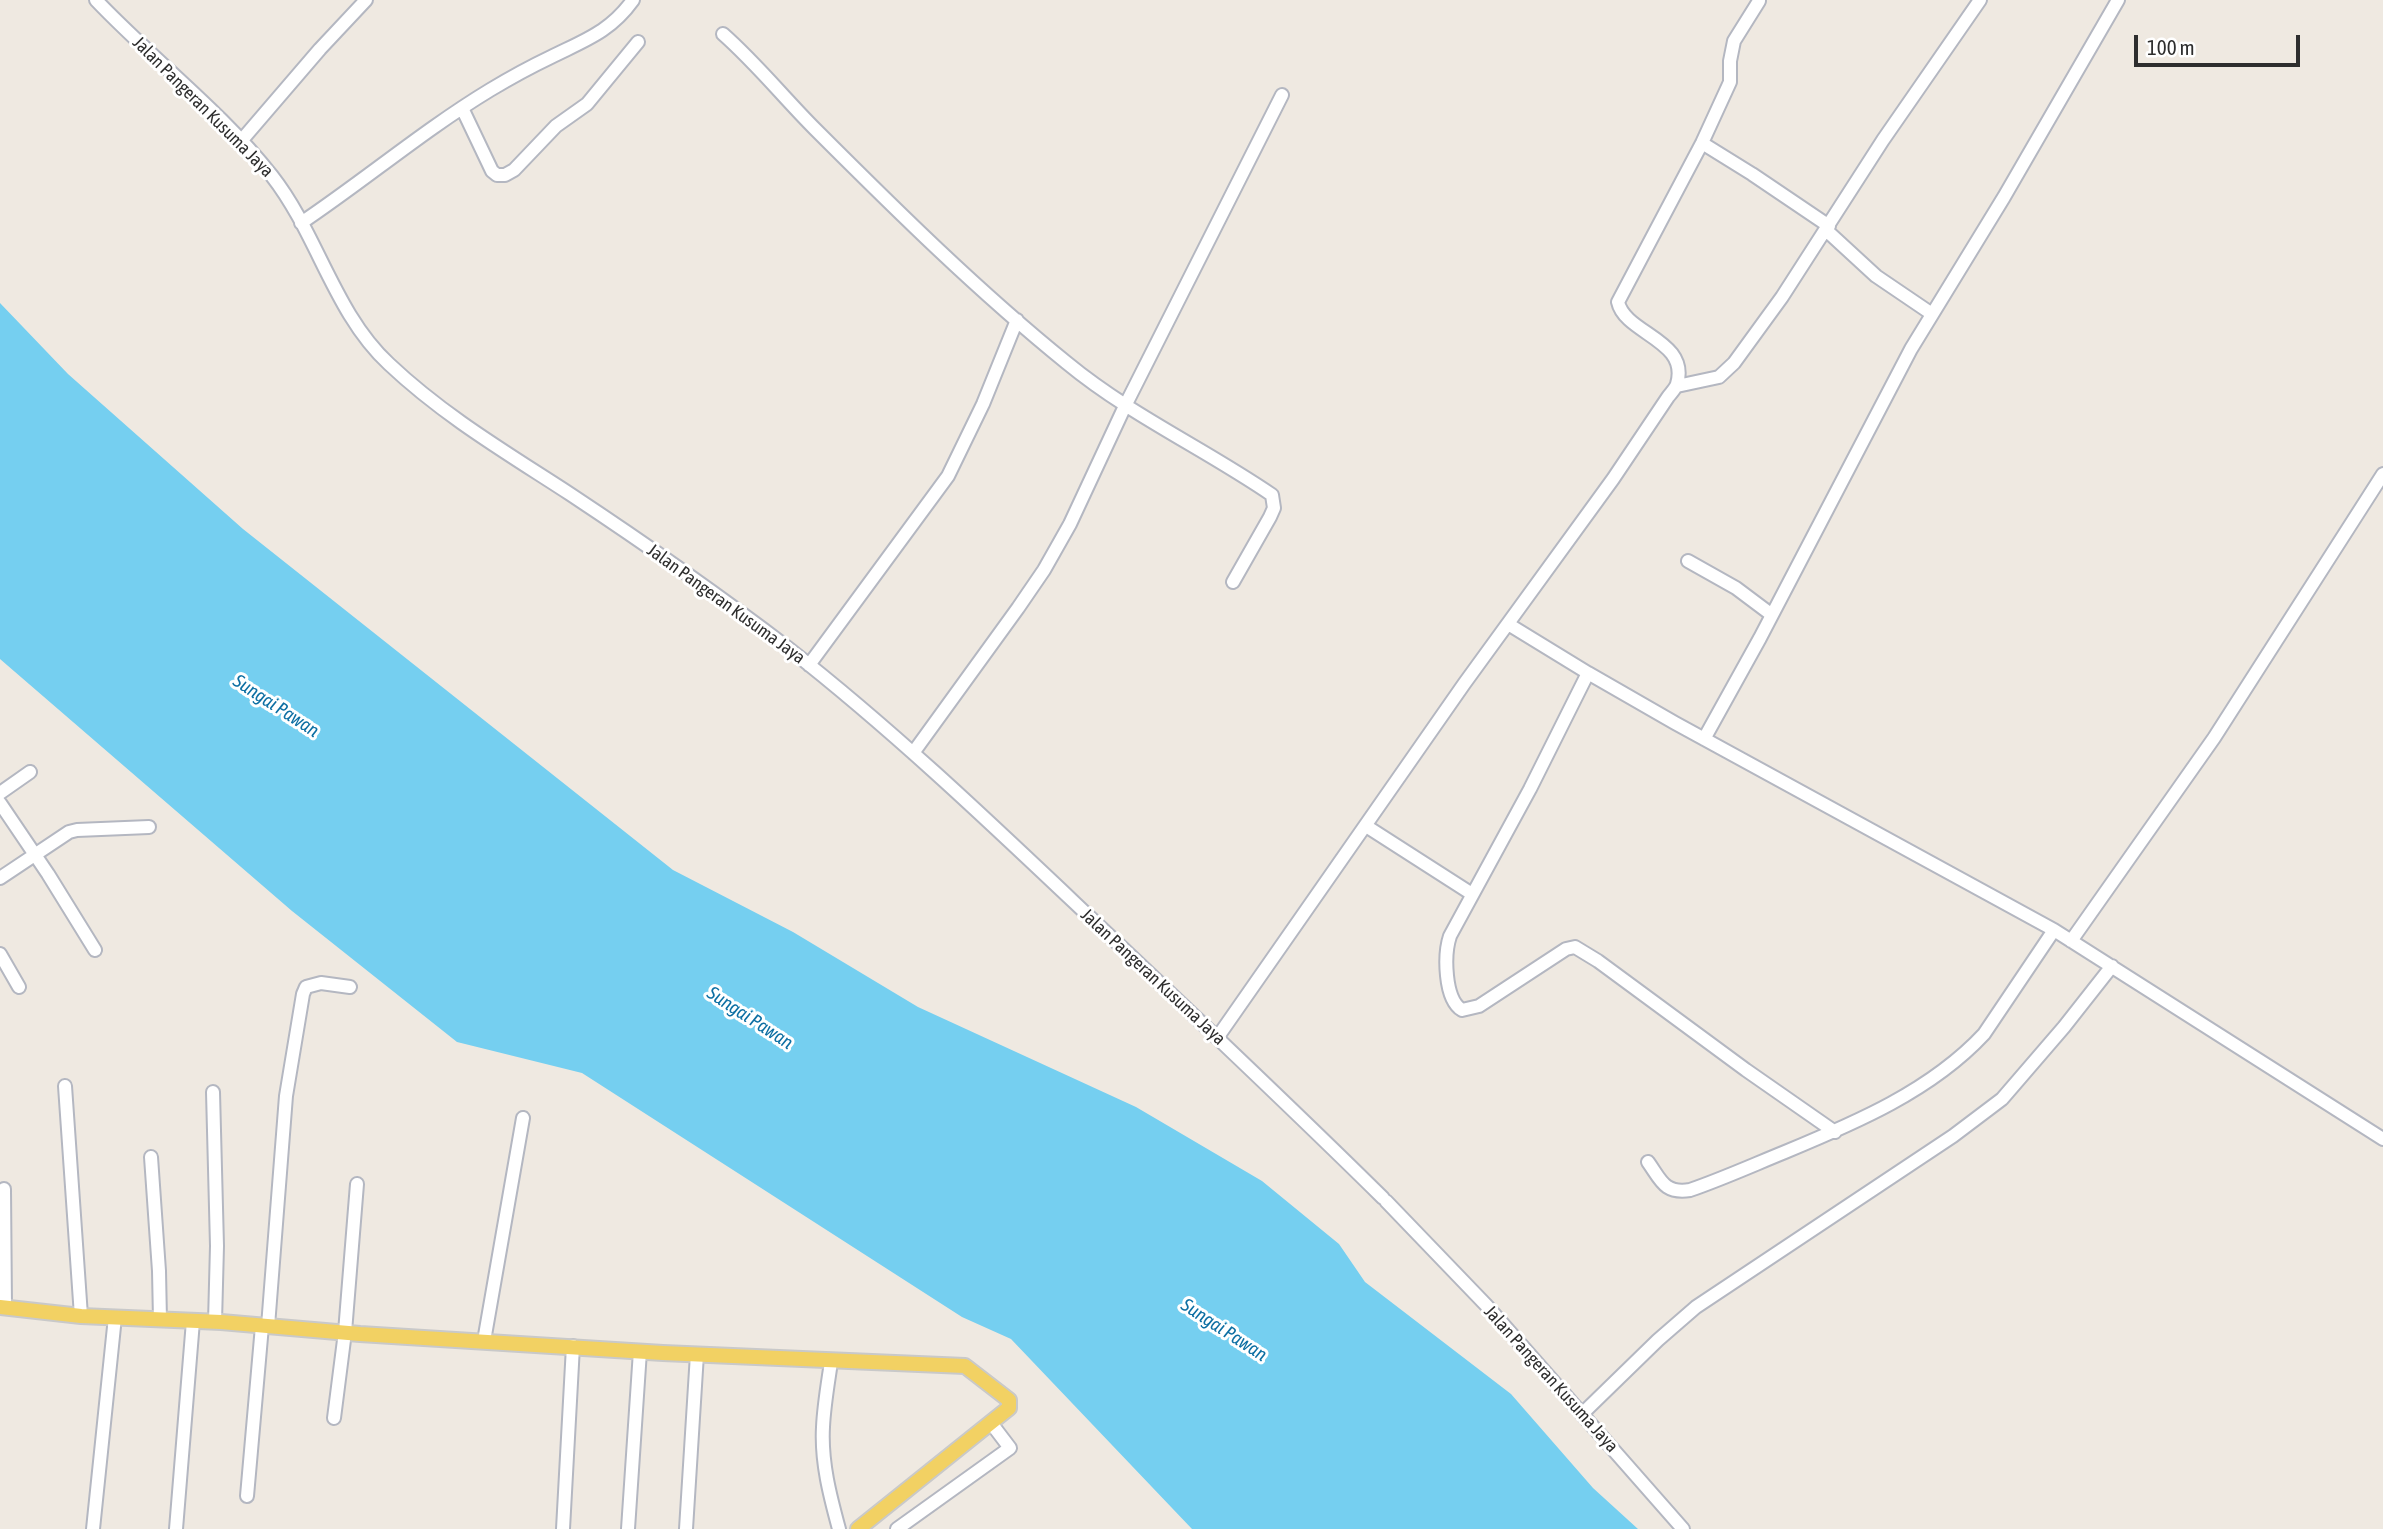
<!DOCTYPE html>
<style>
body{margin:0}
#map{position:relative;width:2383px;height:1529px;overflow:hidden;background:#efe9e1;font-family:"Asap Condensed",sans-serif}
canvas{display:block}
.scale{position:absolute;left:2134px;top:35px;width:166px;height:32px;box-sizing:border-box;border:4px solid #2e2e2e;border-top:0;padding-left:9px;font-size:21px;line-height:24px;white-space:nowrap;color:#2e2e2e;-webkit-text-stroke:5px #fff;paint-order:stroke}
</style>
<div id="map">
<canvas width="2383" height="1529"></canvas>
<div class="scale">100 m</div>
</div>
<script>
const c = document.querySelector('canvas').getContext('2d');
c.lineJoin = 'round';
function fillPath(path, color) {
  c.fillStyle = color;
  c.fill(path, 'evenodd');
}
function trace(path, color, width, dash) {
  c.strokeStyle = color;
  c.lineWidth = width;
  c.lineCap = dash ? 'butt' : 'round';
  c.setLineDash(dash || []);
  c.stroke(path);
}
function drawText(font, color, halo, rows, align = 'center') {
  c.font = font + ' "Asap Condensed",sans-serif';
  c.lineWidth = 6;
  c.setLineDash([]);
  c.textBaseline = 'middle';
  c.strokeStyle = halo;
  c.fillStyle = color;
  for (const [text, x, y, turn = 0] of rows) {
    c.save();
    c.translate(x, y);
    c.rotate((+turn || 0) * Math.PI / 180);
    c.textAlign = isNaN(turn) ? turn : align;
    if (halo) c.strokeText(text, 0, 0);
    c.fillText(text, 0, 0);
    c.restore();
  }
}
fillPath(new Path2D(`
 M0,303l68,71 175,155 430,341 120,62 125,75 218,100 126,74 77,63 26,38 146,112 82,94 45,41h-446l-181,-190 -49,-22 -380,-244 -125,-31 -165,-131 -292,-252z`), '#75cff0');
const minor = new Path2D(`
 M96,0c57,60 125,111 176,176 46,59 62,137 117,188 55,52 118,89 181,130 74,49 147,100 218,154 115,90 219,191 325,291 91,86 181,171 270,259
 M723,34c34,30 61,64 92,95 81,81 163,162 252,234 63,52 138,86 205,132l2,13 -4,9 -37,65
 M462,108l30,63 5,4h8l9,-5 42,-44 31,-22 51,-62
 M241,141l79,-92 46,-49
 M1702,143l50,31 77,52
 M301,223c64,-43 123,-93 189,-133 20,-12 40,-23 61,-33 34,-17 59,-25 82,-57
 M1826,230l50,46 56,38
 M1677,386l42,-9 15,-14 48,-66 101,-157 97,-140
 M1688,561l48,27 36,27
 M1508,624l80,49 87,50 379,207 329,209
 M809,665l139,-189 35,-72 34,-84
 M1588,673l-58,116 -80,147c-6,18 -6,63 12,74l17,-4 87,-57 9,-2 23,14 148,109 89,62
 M1704,739l56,-101 151,-289 93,-152 114,-197
 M913,753l105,-145 26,-38 26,-46 55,-118 157,-311
 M0,793l30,-21
 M0,803l48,71 47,76
 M1366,826l106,68
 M0,878l69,-46 8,-2 72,-3
 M2071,941l143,-203 169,-264
 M0,954l19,33
 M1217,1038l247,-354 149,-205 55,-82c3,-4 8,-9 9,-13 13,-44 -52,-50 -59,-82l84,-159 28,-61v-21l4,-20 25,-40
 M65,1086l16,230
 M213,1092l4,154 -2,76
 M151,1157l8,114 1,49
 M1648,1162c13,18 16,32 42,28 32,-11 63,-25 95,-38 70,-29 146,-61 199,-118l70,-104
 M4,1189l1,118
 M1386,1201l101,105 196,223
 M268,1326l18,-230 17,-102 3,-7 15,-4 29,4
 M484,1341l39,-223
 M831,1362c-3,21 -7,43 -8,65 -2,35 7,69 16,102
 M1583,1413l75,-73 38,-33 257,-171 49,-37 62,-72 48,-61
 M334,1418l11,-86 12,-148
 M247,1496l15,-170
 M93,1529l22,-212
 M176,1529l17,-208
 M563,1529l10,-183
 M628,1529l12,-178
 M686,1529l11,-175
 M897,1529l113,-81 -19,-25`);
const major = new Path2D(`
 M0,1307l81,9 140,6 139,12 303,19 302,13 44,34v8l-151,121`);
trace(minor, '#b4b7c1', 16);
trace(major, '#c9c9c9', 18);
trace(minor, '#fff', 12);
trace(major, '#f2d163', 14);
drawText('18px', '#2e2e2e', '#fff', [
 ["Jalan Pangeran Kusuma Jaya",203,107,45],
 ["Jalan Pangeran Kusuma Jaya",726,604,36],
 ["Jalan Pangeran Kusuma Jaya",1153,977,43],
 ["Jalan Pangeran Kusuma Jaya",1551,1379,48]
]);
drawText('italic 19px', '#0d6fa3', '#fff', [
 ["Sungai Pawan",276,706,33],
 ["Sungai Pawan",750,1018,33],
 ["Sungai Pawan",1224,1330,33]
]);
</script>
